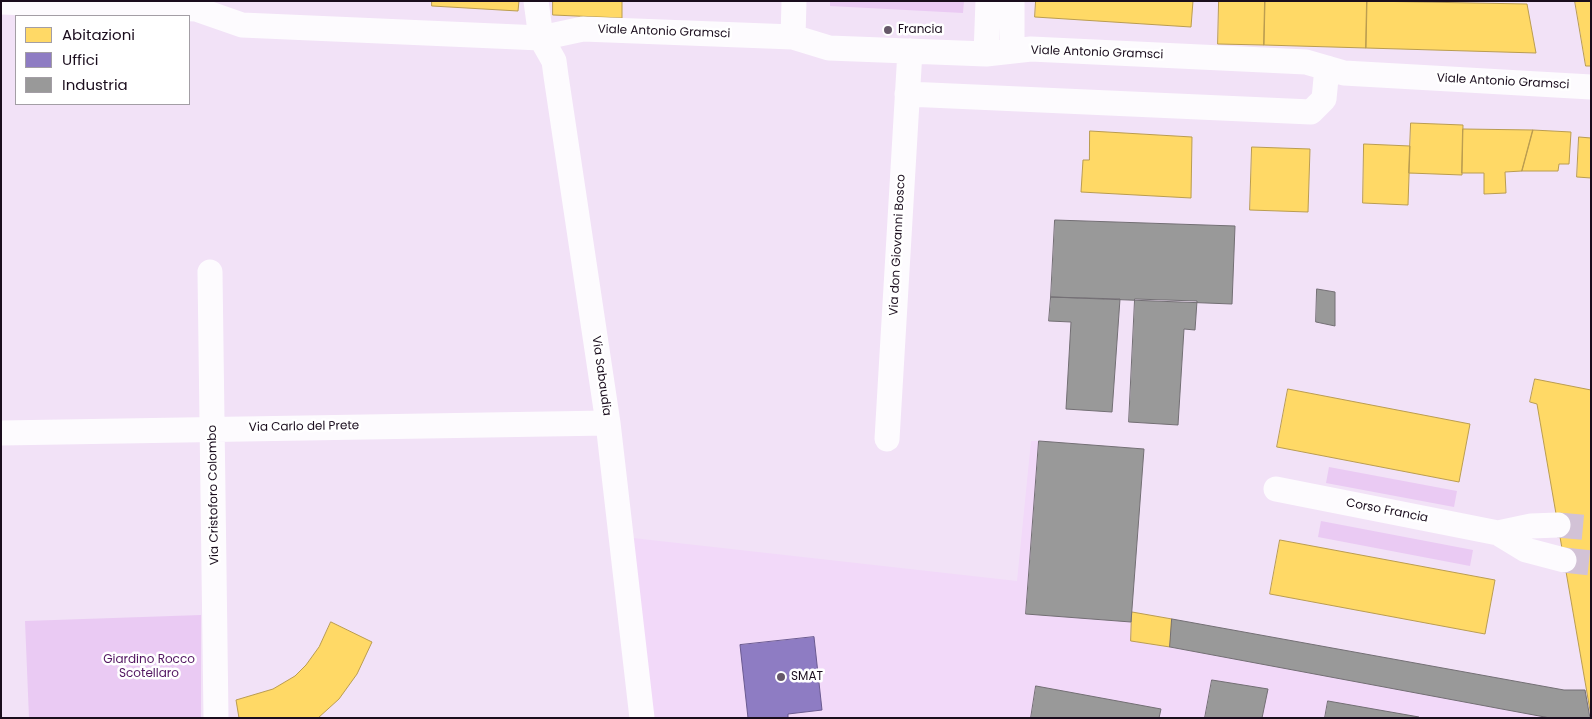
<!DOCTYPE html>
<style>
body{margin:0}
#map{position:relative;width:1592px;height:719px;overflow:hidden;background:#f2e2f7;font-family:Poppins,sans-serif}
canvas{display:block}
.frame{position:absolute;inset:0;border:2px solid #1a0d1d;pointer-events:none}
.legend{position:absolute;left:15px;top:15px;width:175px;height:90px;box-sizing:border-box;background:#fff;border:1px solid #a39ea5;margin:0;padding:6px 9px;list-style:none;font-size:15px;color:#1a0d1d}
.legend li{display:flex;align-items:center;gap:10px;height:25px}
.legend b{width:25px;border:1px solid #a39ea5}
</style>
<div id="map">
<canvas width="1592" height="719"></canvas>
<div class="frame"></div>
<ul class="legend">
<li><b style="height:14px;background:#ffd966"></b>Abitazioni</li>
<li><b style="height:14px;background:#8e7cc3"></b>Uffici</li>
<li><b style="height:14px;background:#999"></b>Industria</li>
</ul>
</div>
<script>
const c = document.querySelector('canvas').getContext('2d');
c.lineJoin = 'round';
function fillPath(path, color) {
  c.fillStyle = color;
  c.fill(path, 'evenodd');
}
function trace(path, color, width, dash) {
  c.strokeStyle = color;
  c.lineWidth = width;
  c.lineCap = dash ? 'butt' : 'round';
  c.setLineDash(dash || []);
  c.stroke(path);
}
function drawText(font, color, halo, rows, align = 'center') {
  c.font = font + ' Poppins,sans-serif';
  c.lineWidth = 5;
  c.setLineDash([]);
  c.textBaseline = 'middle';
  c.strokeStyle = halo;
  c.fillStyle = color;
  for (const [text, x, y, turn = 0] of rows) {
    c.save();
    c.translate(x, y);
    c.rotate((+turn || 0) * Math.PI / 180);
    c.textAlign = isNaN(turn) ? turn : align;
    if (halo) c.strokeText(text, 0, 0);
    c.fillText(text, 0, 0);
    c.restore();
  }
}
fillPath(new Path2D(`
 M1031,441h8l93,171v29l459,77h-945l-22,-181 393,44z`), '#f2d9f9');
fillPath(new Path2D(`
 M830,1h134l-1,12 -133,-7z
 M1329,467l128,24 -3,16 -128,-24z
 M1321,521l152,29 -3,16 -152,-29z
 M201,615v103h-172l-4,-97z`), '#eacaf3');
const homes = new Path2D(`
 M432,1h87l-1,10 -86,-5z
 M553,1h69v17l-69,-3z
 M1036,1h157l-2,26 -156,-10z
 M1219,1h46l-1,44 -46,-1z
 M1265,1h102l-1,47 -102,-3z
 M1367,1l160,3 9,49 -170,-5z
 M1575,1h16v65h-5z
 M1411,123l52,2 -1,50 -53,-2z
 M1463,129l70,1 -11,41 -17,1 1,21 -22,1v-21h-22z
 M1533,130l38,2 -2,32h-10l-1,7h-36z
 M1090,131l102,6 -1,61 -110,-6 2,-32h6z
 M1579,137l12,1v40l-14,-1z
 M1364,144l46,2 -2,59 -45,-2z
 M1252,147l58,2 -2,63 -58,-2z
 M1535,379l56,11v326l-54,-312 -7,-2z
 M1288,389l182,35 -11,58 -182,-35z
 M1280,540l215,40 -10,54 -215,-40z
 M1132,612l40,7 -2,28 -39,-6z
 M331,622l41,20 -15,32 -18,25 -21,19h-79l-3,-18 37,-11 22,-13 11,-11 13,-18z`);
fillPath(homes, '#ffd966');
trace(homes, '#ba9c50', 1);
const offices = new Path2D(`
 M814,637l8,73 -34,4v4h-40l-8,-73z`);
fillPath(offices, '#8e7cc3');
trace(offices, '#6b5b91', 1);
const industry = new Path2D(`
 M1055,220l180,6 -3,78 -181,-7z
 M1317,289l18,3v34l-19,-4z
 M1051,297l69,2 -8,113 -46,-3 5,-87 -22,-1z
 M1135,299l62,2 -2,29 -11,-1 -6,96 -49,-3z
 M1039,441l105,8 -13,173 -105,-8z
 M1172,619l392,71h21l5,28h-40l-380,-71z
 M1212,680l56,9 -6,29h-57z
 M1036,686l125,23 -2,9h-128z
 M1328,701l91,16 -1,1h-93z`);
fillPath(industry, '#999');
trace(industry, '#736f74', 1);
trace(new Path2D(`
 M1558,525l33,3
 M1564,560l27,3`), '#d2c2d6', 25, [25, 12]);
trace(new Path2D(`
 M536,1l5,37 13,23 2,15 52,347 34,295
 M1,2l195,7 46,16 299,13 42,-9 210,8 36,11 157,6 45,-5 275,13 38,11 247,14
 M793,37l1,-36
 M1012,51v-50
 M986,54l2,-53
 M907,94l404,18 13,-13 3,-31
 M210,272l6,446
 M1,433l607,-10
 M887,439l23,-388
 M1276,489l222,44 28,17 38,10
 M1498,533l33,-7 27,-1`), '#fdfbfe', 25);
for (const [x, y, r, color] of [
 [888,30,5,"#665869"],
 [781,677,5,"#665869"]
]) {
  const dot = new Path2D();
  dot.arc(x, y, r, 0, 2 * Math.PI);
  c.fillStyle = color;
  c.fill(dot);
  trace(dot, '#fff', 2);
}
drawText('12px', '#1a0d1d', '#fff', [
 ["Francia",898,30],
 ["SMAT",791,677]
], 'left');
drawText('12px', '#1a0d1d', '#fff', [
 ["Viale Antonio Gramsci",664,32,2],
 ["Viale Antonio Gramsci",1097,53,2],
 ["Viale Antonio Gramsci",1503,82,3],
 ["Via don Giovanni Bosco",898,245,-87],
 ["Via Sabaudia",601,376,82],
 ["Via Carlo del Prete",304,427,-1],
 ["Via Cristoforo Colombo",214,495,-91],
 ["Corso Francia",1387,511,11]
]);
drawText('12px', '#521661', '#fff', [
 ["Giardino Rocco",149,660],
 ["Scotellaro",149,674]
]);
</script>
